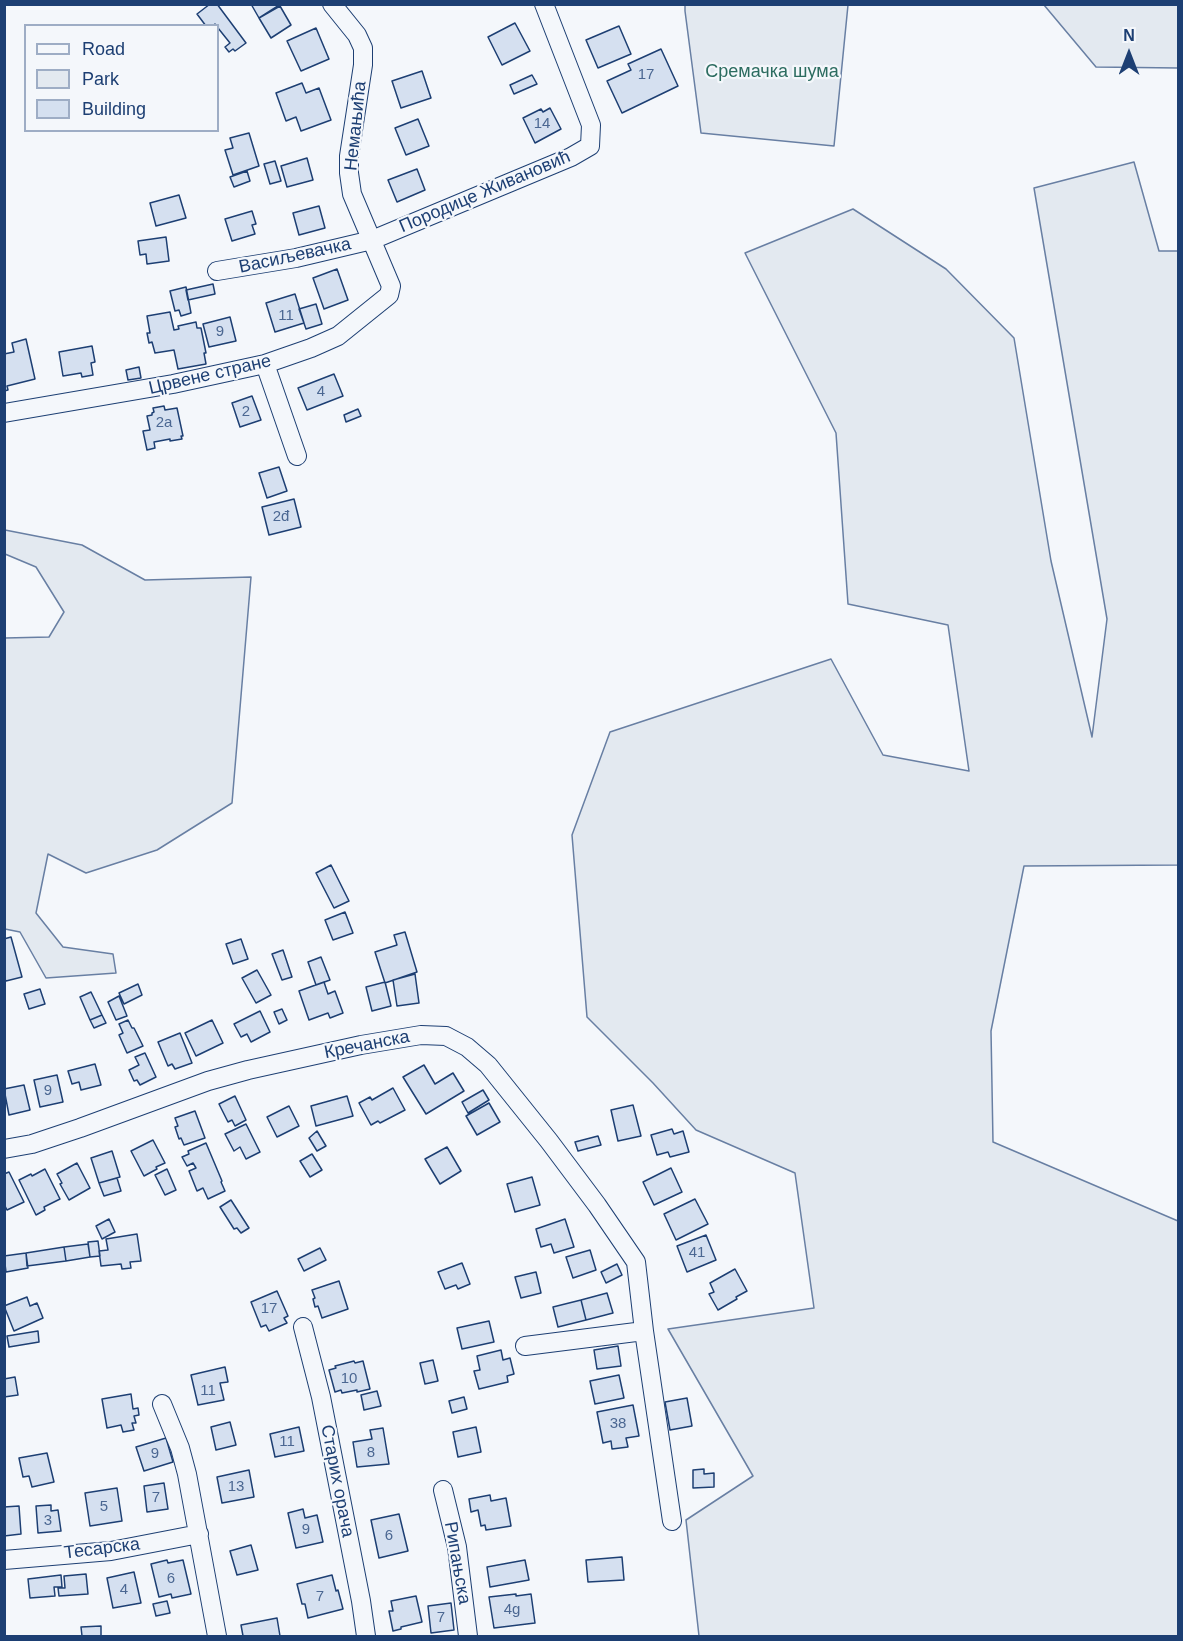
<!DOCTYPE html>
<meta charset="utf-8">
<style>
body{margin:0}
#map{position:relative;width:1183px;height:1641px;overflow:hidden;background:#f4f7fb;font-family:Arial,sans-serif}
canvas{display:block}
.frame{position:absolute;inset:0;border:6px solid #1d3f73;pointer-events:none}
.legend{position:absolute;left:24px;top:24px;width:195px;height:108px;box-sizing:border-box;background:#f4f7fb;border:2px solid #9eadc5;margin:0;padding:8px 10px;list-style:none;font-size:18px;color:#1d3f73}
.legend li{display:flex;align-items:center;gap:12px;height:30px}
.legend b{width:30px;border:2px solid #9eadc5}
.north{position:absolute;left:1099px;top:24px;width:60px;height:60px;-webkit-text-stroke:4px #f4f7fb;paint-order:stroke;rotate:0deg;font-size:16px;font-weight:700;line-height:24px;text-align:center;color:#1d3f73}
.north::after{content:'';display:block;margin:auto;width:21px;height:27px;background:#1d3f73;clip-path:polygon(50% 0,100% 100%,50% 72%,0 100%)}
</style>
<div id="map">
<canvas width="1183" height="1641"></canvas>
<div class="frame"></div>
<ul class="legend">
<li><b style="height:8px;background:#f4f7fb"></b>Road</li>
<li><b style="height:16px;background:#e3e9f0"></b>Park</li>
<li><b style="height:16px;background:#d5e0f0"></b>Building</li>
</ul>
<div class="north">N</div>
</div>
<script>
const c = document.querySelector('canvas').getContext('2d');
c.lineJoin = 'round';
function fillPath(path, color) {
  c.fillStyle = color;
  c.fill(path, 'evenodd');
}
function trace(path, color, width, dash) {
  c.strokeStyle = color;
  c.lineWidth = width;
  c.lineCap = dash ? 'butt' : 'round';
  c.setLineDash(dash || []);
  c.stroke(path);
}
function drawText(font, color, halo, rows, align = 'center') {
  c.font = font + ' Arial,sans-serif';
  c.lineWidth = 4.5;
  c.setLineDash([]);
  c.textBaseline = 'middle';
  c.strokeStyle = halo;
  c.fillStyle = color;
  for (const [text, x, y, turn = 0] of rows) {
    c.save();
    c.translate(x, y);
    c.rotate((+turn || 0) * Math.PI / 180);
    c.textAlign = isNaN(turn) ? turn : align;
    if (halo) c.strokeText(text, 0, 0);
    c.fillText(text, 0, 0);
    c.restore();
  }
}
const green = new Path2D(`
 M685,5h163l-14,141 -133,-13 -16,-122z
 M1044,5h134v63l-82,-1z
 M1134,162l25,89h19v614l-154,1 -33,165 2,111 185,79v415h-479l-13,-116 67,-44 -85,-147 146,-21 -19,-135 -99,-43 -43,-47 -66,-66 -15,-182 38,-103 221,-73 52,96 86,16 -21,-146 -100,-21 -12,-171 -91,-180 108,-44 93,60 68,69 37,223 41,176 15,-118 -73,-431z
 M5,530l77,15 63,35 106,-3 -19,226 -75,47 -71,23 -38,-19 -12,59 27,34 50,7 3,19 -70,5 -26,-46 -15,-3v-291l44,-1 15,-25 -28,-45 -31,-13z`);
fillPath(green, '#e3e9f0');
trace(green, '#687fa3', 1.5);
const building = new Path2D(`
 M210,4h7l29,39 -11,8 -2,-2 -4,3 -4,-5 5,-4 -12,-15v-2l-3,-2 -2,2h-7l-9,-12z
 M251,4h30l-22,14z
 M280,6l11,19 -20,13 -12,-20z
 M515,23l15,28 -28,14 -14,-28z
 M619,26l12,28 -33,14 -12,-28z
 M316,28l13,31 -28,12 -14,-30z
 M661,49l17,37 -56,27 -15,-32 24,-11 -3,-6z
 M422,71l9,27 -30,10 -9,-27z
 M532,75l5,9 -23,10 -4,-9z
 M302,83l4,10 13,-5 12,32 -30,11 -5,-14 -10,4 -10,-28z
 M550,108l11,21 -26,14 -12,-25 18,-9 2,3z
 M418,119l11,27 -23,9 -11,-27z
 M249,133l10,33 -26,9 -8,-25 8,-2 -3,-10z
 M307,158l6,22 -26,7 -6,-21z
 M275,161l6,20 -11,3 -6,-20z
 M417,169l8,21 -28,12 -9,-22z
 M247,171l3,10 -16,6 -4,-10z
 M179,195l7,23 -30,8 -6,-23z
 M319,206l6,22 -26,7 -6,-22z
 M252,211l4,13 -4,1 3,9 -23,7 -7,-22z
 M166,237l3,24 -22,3 -1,-10 -6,1 -2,-14z
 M337,269l11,31 -24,9 -11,-31z
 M213,284l2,10 -27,6 -2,-10z
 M186,287l5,26 -10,3 -2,-6 -4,1 -5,-20z
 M295,294l9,29 -29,9 -9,-29z
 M316,304l6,20 -16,5 -7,-20z
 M170,312l4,18 5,-1 -1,-3 18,-4 1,6h4l5,25h-2l2,11 -28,5 -4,-19 -19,3 -3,-11 -3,1 -2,-10h3l-3,-17z
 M230,317l6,24 -27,6 -6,-23z
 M26,339l9,40 -28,7 1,4 -4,1v-37l10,-2 -2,-9z
 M92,346l3,16 -4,1 2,12 -11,2 -1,-4 -18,3 -4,-24z
 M139,367l2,11 -13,2 -2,-10z
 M334,374l9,22 -36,14 -9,-22z
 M252,396l9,24 -21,7 -8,-24z
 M164,406l1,4 12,-2 6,28h-2l1,3 -12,2v-2l-16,3 1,6 -8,2 -4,-19 7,-1 -3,-14 5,-1v-2l2,-1 -1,-4z
 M358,409l3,7 -15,6 -2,-7z
 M279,467l8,24 -20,7 -8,-25z
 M294,499l7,28 -32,8 -7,-28z
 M331,865l18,36 -15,7 -18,-35z
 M345,912l8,21 -20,7 -8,-20z
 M405,932l12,40 -32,11 -10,-31 22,-7 -3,-10z
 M11,937l11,40 -16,4 -2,-4v-38z
 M241,939l7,20 -15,5 -7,-20z
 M283,950l9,27 -10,3 -10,-26z
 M321,957l9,23 -14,5 -8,-23z
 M257,970l14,25 -15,8 -14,-25z
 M415,974l4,29 -22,3 -4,-26z
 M324,982l4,12 7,-3 8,22 -13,5 -2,-5 -19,7 -10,-29z
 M385,982l6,24 -19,5 -6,-24z
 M138,984l4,11 -18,9 -5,-11z
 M40,989l5,15 -16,5 -5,-15z
 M91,992l11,23 -12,5 -10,-23z
 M119,996l8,20 -11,4 -8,-18z
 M282,1009l5,11 -8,4 -5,-12z
 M260,1011l10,21 -19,10 -4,-8 -6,3 -7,-13z
 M102,1015l4,8 -12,5 -4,-8z
 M128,1020l4,8h2l9,18 -16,7 -8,-18 4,-2 -4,-9z
 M212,1020l11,23 -27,13 -11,-23z
 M180,1033l12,30 -17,6 -3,-5 -4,2 -10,-24z
 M145,1053l11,24 -16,8 -3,-5 -3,1 -5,-11 10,-5 -4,-8z
 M95,1064l6,21 -20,5 -2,-8 -7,2 -4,-13z
 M424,1065l11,19 18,-11 11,18 -38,23 -23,-37z
 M57,1075l6,27 -23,5 -6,-27z
 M24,1085l6,25 -21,5 -5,-26z
 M393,1088l12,22 -25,13 -2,-2 -7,4 -12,-22 11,-6 2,3z
 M483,1090l6,10 -21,13 -6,-11z
 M235,1096l11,24 -11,6 -3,-6 -4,2 -9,-18z
 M347,1096l6,20 -37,10 -5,-20z
 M489,1103l11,19 -23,13 -11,-19z
 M633,1105l8,31 -23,5 -7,-31z
 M289,1106l10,20 -22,11 -10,-20z
 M195,1111l10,27 -21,7 -3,-7 -2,1 -4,-12 3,-1 -3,-8z
 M246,1124l14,28 -14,7 -6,-12 -6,4 -9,-17z
 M672,1129l2,5 9,-3 6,21 -19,5 -2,-5 -11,3 -6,-20z
 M317,1131l9,15 -9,5 -8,-13z
 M598,1136l3,9 -23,6 -3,-9z
 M153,1140l12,23 -9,4 1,2 -13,7 -13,-25z
 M206,1143l16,38 -1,1 4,9 -17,8 -5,-11 -6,3 -8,-20 7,-3 -3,-5 -6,3 -5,-9 7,-3 -1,-3z
 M447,1147l14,24 -21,13 -15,-25z
 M112,1151l8,26 -21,6 -8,-25z
 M312,1154l10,16 -12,7 -10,-16z
 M77,1163l13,25 -21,12 -9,-16 2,-1 -5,-9z
 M671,1168l11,24 -28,13 -11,-23z
 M45,1169l15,30 -16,8 1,3 -9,5 -17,-35 12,-6 1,2z
 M167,1169l9,21 -11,5 -10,-20z
 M9,1172l15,30 -17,8 -3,-6v-30z
 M532,1177l8,28 -25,7 -8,-28z
 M117,1178l4,13 -17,5 -5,-13z
 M695,1199l13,25 -32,16 -12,-26z
 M231,1200l18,28 -8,5 -4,-5 -3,1 -14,-22z
 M109,1219l6,13 -13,7 -6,-13z
 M565,1219l9,28 -20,6 -3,-9 -10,3 -5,-18z
 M137,1234l4,27 -11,1 1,6 -9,1 -1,-5 -20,2 -2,-15 9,-1 -2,-11z
 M706,1235l10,25 -29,12 -10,-26z
 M98,1241l2,15 -10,1 -2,-15z
 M88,1244l2,13 -24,4 -2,-14z
 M64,1247l2,14 -39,5 -1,-13z
 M320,1248l6,12 -22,11 -6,-12z
 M590,1250l6,20 -23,8 -7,-21z
 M26,1253l2,15 -22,4 -2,-16z
 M462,1263l8,21 -12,5 -2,-4 -11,4 -7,-17z
 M617,1264l5,11 -16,8 -5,-11z
 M735,1269l12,22 -11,6 1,2 -19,11 -9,-16 5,-2 -4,-9z
 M536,1272l5,21 -20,5 -6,-21z
 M339,1281l9,28 -26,9 -4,-12 -3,1 -2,-8 2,-1 -3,-8z
 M277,1291l11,25 -4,2 3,5 -18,8 -3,-6 -5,2 -10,-25z
 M607,1293l6,20 -27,7 -5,-20z
 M27,1297l3,9 7,-3 6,15 -29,13 -10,-25z
 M581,1300l5,20 -28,7 -5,-20z
 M489,1321l5,21 -32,7 -5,-21z
 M38,1331l1,11 -30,5 -2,-11z
 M618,1346l3,20 -24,3 -3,-19z
 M501,1350l2,10 7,-2 4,16 -7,2 1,6 -29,7 -5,-18 6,-1 -3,-14z
 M433,1360l5,21 -13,3 -5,-21z
 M354,1361l1,2 8,-2 7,28 -13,3v-2l-15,3 -1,-3 -6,2 -6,-22 7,-2 -1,-2z
 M225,1367l3,15 -8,1 4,17 -26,5 -7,-30z
 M619,1375l5,23 -29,6 -5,-23z
 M15,1377l3,18 -14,2v-18z
 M377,1391l4,15 -17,4 -3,-15z
 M131,1394l2,15 5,-1 1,7 -5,1 2,7h-4l2,7 -11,2 -2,-7 -14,3 -5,-29z
 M464,1397l3,12 -15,4 -3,-12z
 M687,1398l5,28 -22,4 -5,-28z
 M633,1405l6,31 -13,2 2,9 -16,2 -1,-8 -8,2 -6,-31z
 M230,1422l6,23 -20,5 -5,-23z
 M299,1427l5,24 -29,6 -5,-23z
 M476,1427l5,25 -23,5 -5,-25z
 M383,1428l6,36 -32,3 -4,-25 19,-3 -2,-9z
 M166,1438l7,24 -29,9 -8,-24z
 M47,1453l7,29 -22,5 -3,-11 -6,1 -4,-19z
 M704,1469v5l10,-1v14l-21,1v-18z
 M249,1470l5,27 -32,6 -5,-26z
 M164,1483l4,26 -21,3 -3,-26z
 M117,1488l5,33 -32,5 -5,-33z
 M490,1495l1,6 15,-3 5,28 -25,4 -1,-5 -4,1 -3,-16 -7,2 -2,-13z
 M51,1505v6l7,-1 3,21 -23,2 -2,-27z
 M19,1506l2,28 -17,2v-29z
 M303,1509l2,9 12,-3 6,27 -27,6 -8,-35z
 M399,1514l9,37 -29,7 -8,-38z
 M251,1545l7,25 -21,5 -7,-24z
 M622,1557l2,23 -36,2 -2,-22z
 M167,1560l1,3 15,-3 8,34 -19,4 -1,-4 -12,3 -8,-33z
 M525,1560l4,20 -39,7 -3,-20z
 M134,1572l7,31 -28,5 -6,-30z
 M86,1574l2,20 -29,2 -1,-8h7l-1,-12z
 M61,1575l1,12h-8l1,9 -25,2 -2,-19z
 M332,1575l4,16 2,-1 5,19 -35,9 -3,-14h-3l-5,-20z
 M516,1594v2l15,-2 4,29 -41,5 -5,-31z
 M416,1596l6,26 -21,5v2l-8,2 -4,-20h4l-2,-10z
 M167,1601l3,12 -14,3 -3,-12z
 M451,1603l3,27 -23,3 -3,-27z
 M277,1618l3,18h-37l-2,-11z
 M101,1626v10h-19l-1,-9z`);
fillPath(building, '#d5e0f0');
trace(building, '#1d3f73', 1.5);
const minor = new Path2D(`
 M217,271l79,-13 76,-18 199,-83 19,-11 1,-21 -47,-121
 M265,364l32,92
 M4,413l169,-29 92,-20 46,-16 27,-12 51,-41 2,-9 -39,-92 -3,-21v-17l14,-91v-17l-6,-13 -25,-31
 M4,1149l28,-5 48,-16 128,-47 40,-11 113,-25 60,-10 25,1 21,11 21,18 61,76 48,64 39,57 8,69 -119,15
 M303,1327l18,70 40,204 5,35
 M644,1331l28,190
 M162,1404l18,44 7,26 30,162
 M443,1490l14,57 11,89
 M4,1560l107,-9 88,-17`);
trace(minor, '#1d3f73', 20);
trace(minor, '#f4f7fb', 18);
drawText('15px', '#4b6792', null, [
 ["17",646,75],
 ["14",542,124],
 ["11",286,316],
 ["9",220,332],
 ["4",321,392],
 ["2",246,412],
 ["2a",164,423],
 ["2đ",281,517],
 ["9",48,1091],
 ["41",697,1253],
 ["17",269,1309],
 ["10",349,1379],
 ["11",208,1391],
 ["38",618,1424],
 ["11",287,1442],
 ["8",371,1453],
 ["9",155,1454],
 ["13",236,1487],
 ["7",156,1498],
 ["5",104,1507],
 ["3",48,1521],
 ["9",306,1530],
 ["6",389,1536],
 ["6",171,1579],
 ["4",124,1590],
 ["7",320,1597],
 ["4g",512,1610],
 ["7",441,1618]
]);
drawText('18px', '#2c6c60', '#f4f7fb', [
 ["Сремачка шума",772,72]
]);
drawText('18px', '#1d3f73', '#f4f7fb', [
 ["Немањића",356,126,-84],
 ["Породице Живановић",485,192,-23],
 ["Васиљевачка",295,256,-12],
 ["Црвене стране",210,375,-13],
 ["Кречанска",367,1045,-11],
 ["Старих орача",337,1481,79],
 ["Тесарска",102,1549,-7],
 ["Рипањска",457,1563,80]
]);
</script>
